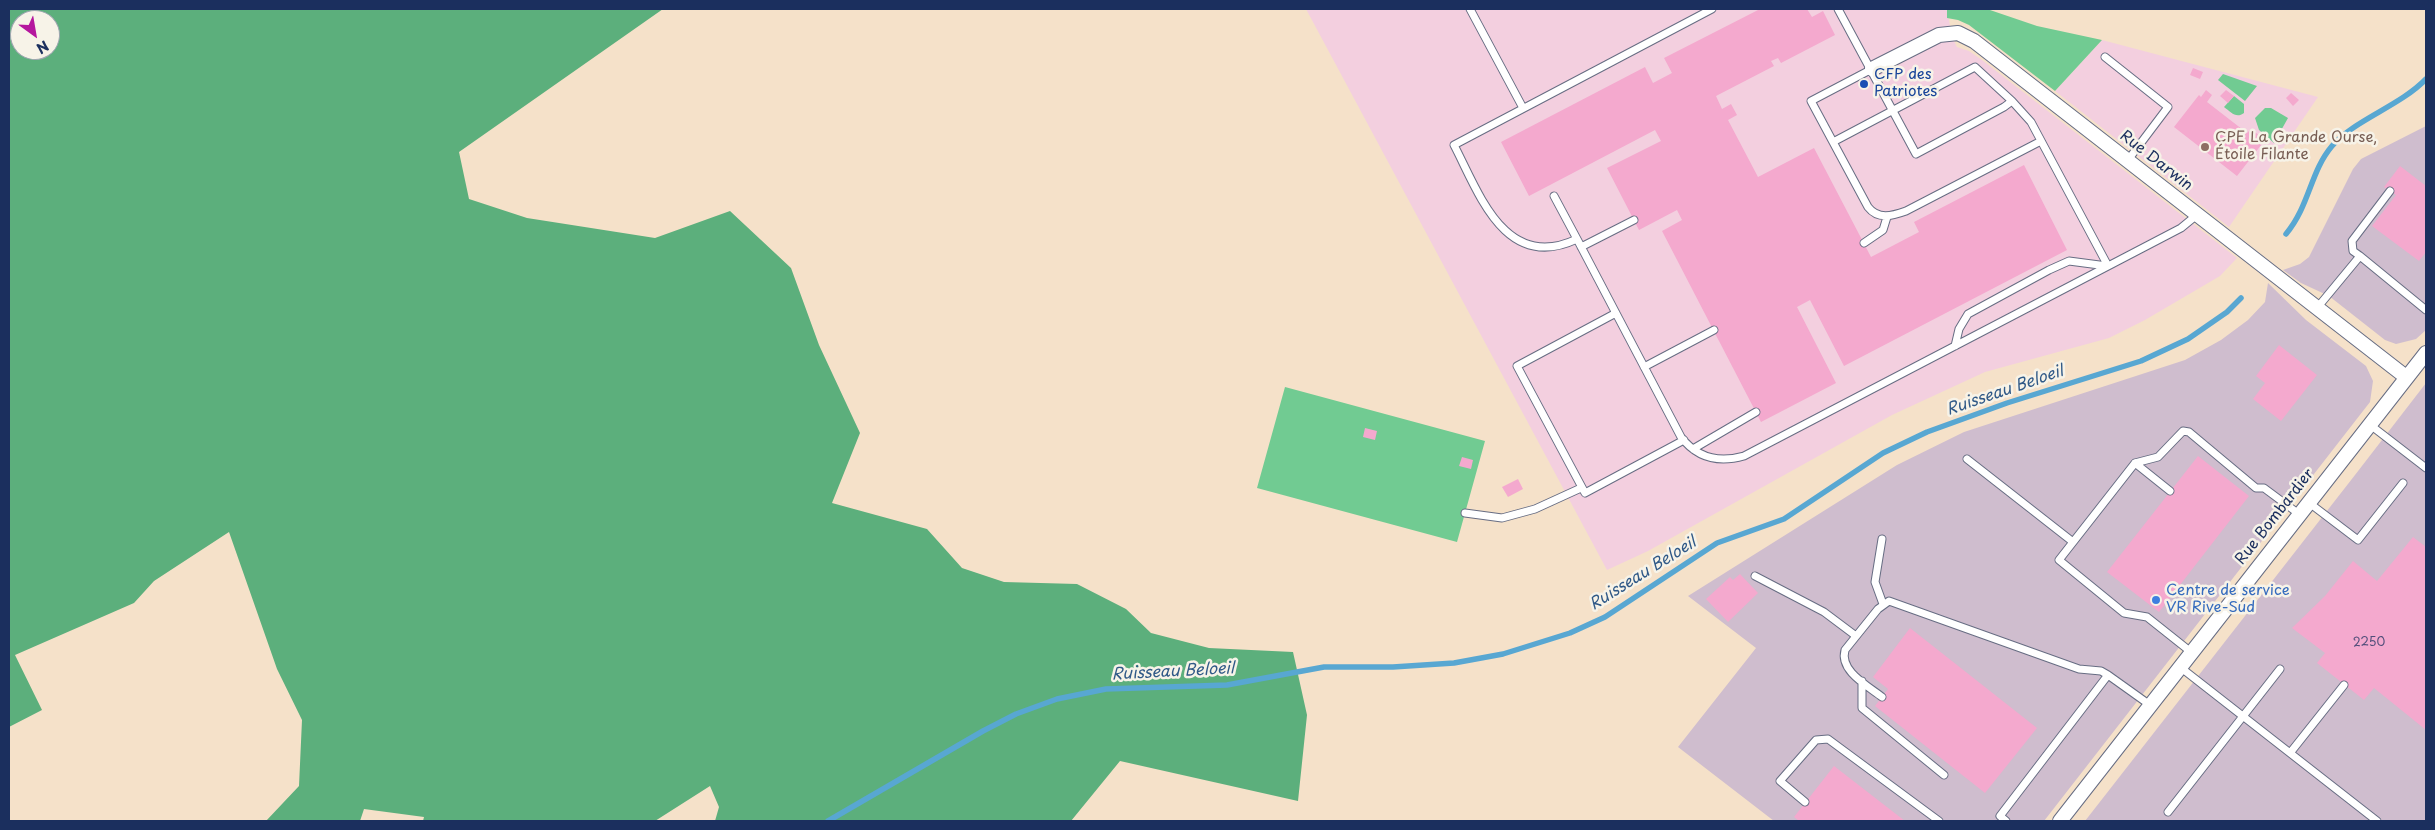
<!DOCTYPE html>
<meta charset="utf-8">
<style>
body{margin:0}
#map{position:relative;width:2435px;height:830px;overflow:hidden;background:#f5e1c9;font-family:"Playpen Sans",sans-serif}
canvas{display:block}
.frame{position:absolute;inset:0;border:10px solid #1b2f5e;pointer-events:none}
.north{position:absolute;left:10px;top:10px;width:50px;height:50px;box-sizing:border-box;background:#f7f3e8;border:1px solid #9fa5b1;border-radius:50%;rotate:148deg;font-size:14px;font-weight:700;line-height:20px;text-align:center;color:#1b2f5e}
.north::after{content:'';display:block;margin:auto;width:18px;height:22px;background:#b5179e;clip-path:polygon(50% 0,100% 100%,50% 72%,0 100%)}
</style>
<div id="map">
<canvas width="2435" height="830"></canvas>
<div class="frame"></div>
<div class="north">N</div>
</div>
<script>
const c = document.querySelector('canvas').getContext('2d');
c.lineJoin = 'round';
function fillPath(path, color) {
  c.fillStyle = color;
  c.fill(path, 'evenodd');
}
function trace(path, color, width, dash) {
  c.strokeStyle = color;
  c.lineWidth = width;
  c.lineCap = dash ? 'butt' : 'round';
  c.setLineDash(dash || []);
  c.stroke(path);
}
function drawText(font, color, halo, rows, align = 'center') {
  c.font = font + ' "Playpen Sans",sans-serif';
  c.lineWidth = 5;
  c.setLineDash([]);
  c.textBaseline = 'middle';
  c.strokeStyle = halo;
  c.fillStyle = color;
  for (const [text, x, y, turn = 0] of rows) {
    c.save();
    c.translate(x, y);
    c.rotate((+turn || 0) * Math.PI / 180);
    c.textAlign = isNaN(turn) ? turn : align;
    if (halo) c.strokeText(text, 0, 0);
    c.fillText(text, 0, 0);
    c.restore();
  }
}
fillPath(new Path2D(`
 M1306,9h641l5,28 5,10 12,4 13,9 255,198 -17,18 -75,44 -36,18 -124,34 -93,43 -244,136 -41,19z
 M2102,40l216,57 -89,130 -174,-136z`), '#f3cfdf');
fillPath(new Path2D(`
 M2426,126v204l-10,9 -20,5 -11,-4 -56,-44 -28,-13 -18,-13 17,-6 9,-7 44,-88 8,-10z
 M2268,283l38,37 60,46 7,15 -3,21 -326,419h-270l-96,-74 78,-99 -68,-52 209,-131 67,-33 221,-72 36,-20 27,-20 17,-18z
 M2426,383v438h-341l270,-346z`), '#cfbdce');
fillPath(new Path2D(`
 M1947,9h40l50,17 65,14 -47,51 -86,-66 -11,-5 -11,-2z
 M2223,74l34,12 -12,15 -27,-21z
 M2234,96l10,8v9c-8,6 -13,-1 -20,-6z
 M2265,108h6l17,10 -14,25 -15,-13 -4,-12z
 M1285,387l200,54 -28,101 -200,-54z`), '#71cb92');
fillPath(new Path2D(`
 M9,9h654l-204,143 10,47 58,19 128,20 75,-27 61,57 28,77 41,88 -28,70 95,26 35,39 42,14 73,2 49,25 25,24 58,15 84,4 14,63 -9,86 -178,-40 -49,60h-356l4,-14 -9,-21 -55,35h-232l1,-4 -60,-8 -4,12h-94l33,-35 3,-66 -25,-51 -48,-137 -75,49 -20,22 -119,52 27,55 -33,17zM20,20h30v30h-30z`), '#5caf7c');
trace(new Path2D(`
 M2286,234c24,-29 24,-62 46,-88 22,-26 68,-40 94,-67
 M828,821l155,-90 33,-17 41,-15 49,-10 121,-4 97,-18h69l61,-4 49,-9 67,-21 35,-16 112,-74 67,-24 99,-66 44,-21 80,-29 134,-42 47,-22 39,-27 14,-14`), '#58a7d2', 5.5);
fillPath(new Path2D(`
 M1760,9h47l5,8 11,-6 12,24 -54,28 -3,-5 -7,3 3,5 -58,30 6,13 9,-5 6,11 -9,5 30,57 56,-29 57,109 48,-25 -5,-10 110,-57 43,85 -223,116 -34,-66 -13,7 39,76 -75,39 -99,-191 20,-11 -5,-10 -38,20 -32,-62 54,-27 -6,-11 -126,66 -28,-54 144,-75 8,16 19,-10 -8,-15z
 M2193,68l10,4 -3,7 -10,-4z
 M2206,90l6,5 -5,7 40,31 4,-4 14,11 -28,36 -63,-49 25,-32 2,2z
 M2226,90l8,6 -6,7 -8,-7z
 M2291,93l8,7 -6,6 -7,-8z
 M2400,166l26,20v66l-7,9 -47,-35 24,-31 -12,-8z
 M2279,345l38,30 -36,46 -28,-22 12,-16 -9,-7z
 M1365,428l12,3 -2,9 -12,-3z
 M2198,456l51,40 -90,116 -52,-40z
 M1462,457l11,3 -2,9 -12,-3z
 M1518,479l5,10 -15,8 -6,-10z
 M2413,537l13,10v183l-52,-42 -10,12 -47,-37 8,-10 -33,-25 33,-32 28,-35 24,20z
 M1740,574l18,19 -30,29 -22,-23 24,-22 3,3z
 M1910,628l127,100 -52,65 -110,-87 13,-17 -15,-12z
 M1834,766l71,55h-106l-5,-4z`), '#f4a9ce');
const lane = new Path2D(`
 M1470,9l53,99
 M1712,9l-258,136c25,48 51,128 123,94l104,198c16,21 38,26 63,19l437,-228 17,-14
 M1838,9l78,145 88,-47 8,-6
 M2105,57l63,50 -40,53
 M2041,141l-135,70c-14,5 -28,9 -38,-4l-35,-65 142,-75 37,34 19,21 77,144
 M1833,142l-22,-41 61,-32
 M1554,196l23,43
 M1864,243l19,-13 4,-13
 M1581,247l53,-27
 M2360,256l-7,-5 -1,-10 38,-50
 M2317,308l43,-52 66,54
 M1616,313l-99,53 68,127 99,-53
 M1955,346l4,-17 9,-15 81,-44 20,-9 38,5
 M1644,367l70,-37
 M2369,424l57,44
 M1693,449l63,-37
 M1967,459l106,83
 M2135,463l23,-6 25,-26 6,1 67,56h8l35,26
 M2170,491l-35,-28 -76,97 65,53 23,4 44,35
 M2308,502l50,38 45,-57
 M1465,513l37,5 33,-9 46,-21
 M1882,539l-7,43 8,22
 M1755,576l69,36 32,24
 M2180,667l197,154
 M1862,681v27l82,67
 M1882,697c-14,-11 -43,-26 -37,-47l33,-41 11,-8 190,68 22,2 7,4
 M2290,753l54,-68
 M1805,802l-25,-21 36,-41 12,-1 111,82
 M2168,812l112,-143
 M2006,821l-6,-5 108,-141 42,30`);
const street = new Path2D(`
 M1872,69l67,-34 19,-2 16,8 432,336
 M2060,821l366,-468`);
trace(lane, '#676d83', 9);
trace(street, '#676d83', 16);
trace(lane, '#fff', 7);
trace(street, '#fff', 14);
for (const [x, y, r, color] of [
 [1864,84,5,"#1a4fb4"],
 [2205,147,5,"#8d6e63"],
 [2156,600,5,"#3f7fe0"]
]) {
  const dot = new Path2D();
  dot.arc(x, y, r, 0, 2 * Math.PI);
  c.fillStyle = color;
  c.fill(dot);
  trace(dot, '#f7f3e8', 2);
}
drawText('12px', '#514e7a', null, [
 ["2250",2369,643]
]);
drawText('15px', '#164399', '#f7f3e8', [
 ["CFP des",1874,75],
 ["Patriotes",1874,92]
], 'left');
drawText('15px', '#785e54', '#f7f3e8', [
 ["CPE La Grande Ourse,",2215,138],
 ["Étoile Filante",2215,155]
], 'left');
drawText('15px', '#1b2f5e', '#f7f3e8', [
 ["Rue Darwin",2156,161,38],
 ["Rue Bombardier",2275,517,-52]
]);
drawText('15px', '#366cbe', '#f7f3e8', [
 ["Centre de service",2166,591],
 ["VR Rive-Sud",2166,608]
], 'left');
drawText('italic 16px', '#305987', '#f7f3e8', [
 ["Ruisseau Beloeil",2005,391,-19],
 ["Ruisseau Beloeil",1643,574,-32],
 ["Ruisseau Beloeil",1173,672,-3]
]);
</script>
